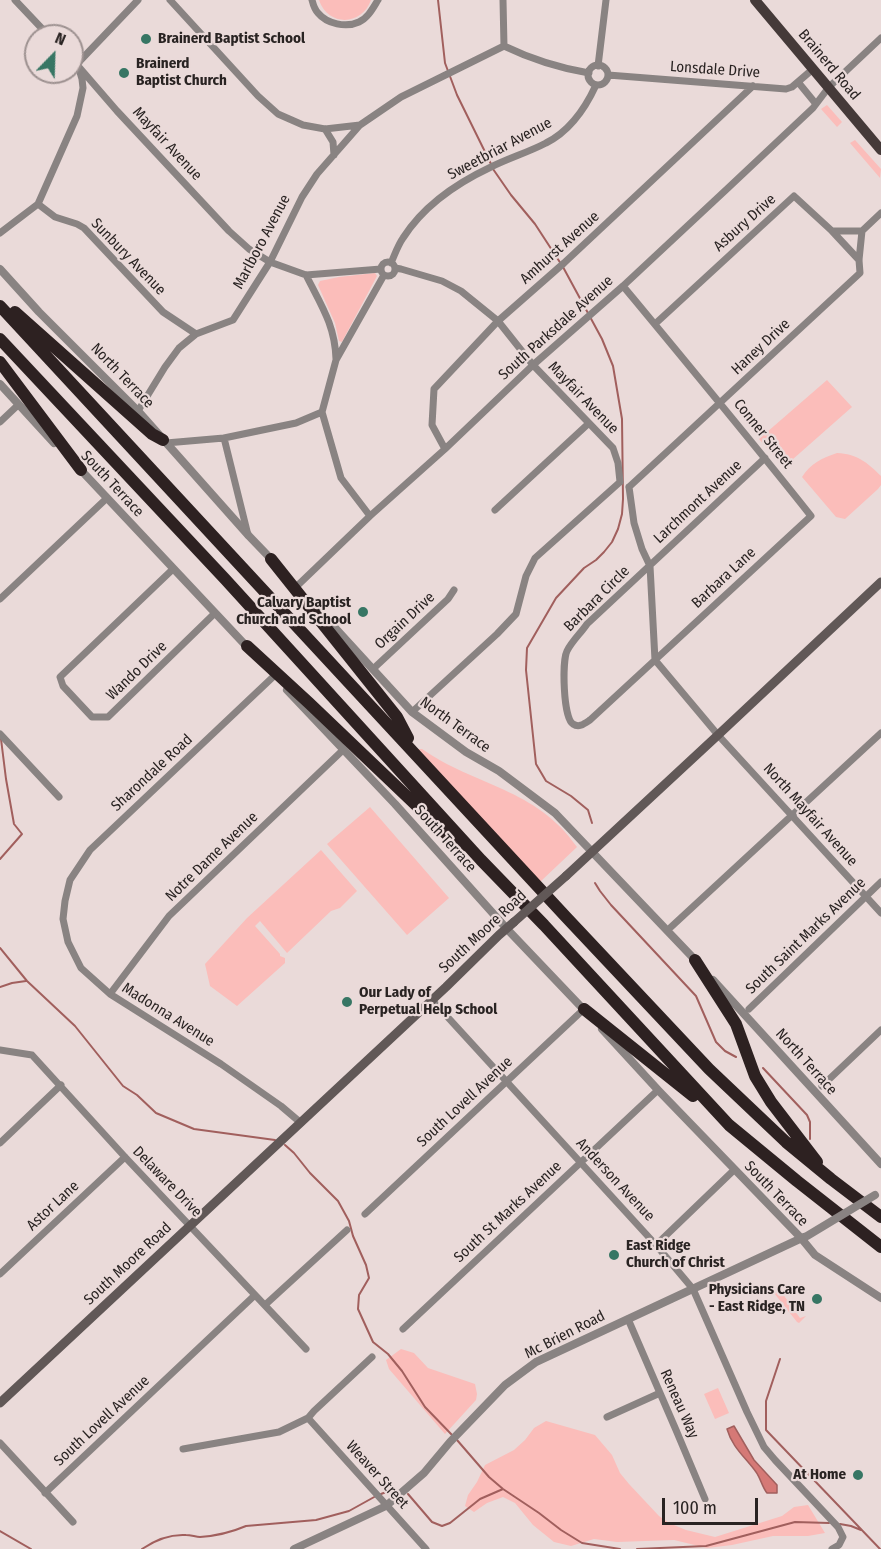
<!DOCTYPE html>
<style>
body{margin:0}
#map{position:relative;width:881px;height:1549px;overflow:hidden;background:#eadad9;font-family:"Fira Sans Condensed",sans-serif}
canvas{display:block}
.north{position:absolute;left:24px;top:24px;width:60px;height:60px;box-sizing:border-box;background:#eadad9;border:2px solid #9d9190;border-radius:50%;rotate:23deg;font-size:16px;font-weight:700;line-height:24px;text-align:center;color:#292322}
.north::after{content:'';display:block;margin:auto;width:21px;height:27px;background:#377664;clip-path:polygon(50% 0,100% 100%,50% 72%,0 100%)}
.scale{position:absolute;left:662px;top:1498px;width:96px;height:27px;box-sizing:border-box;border:3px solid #292322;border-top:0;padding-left:8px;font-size:18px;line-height:21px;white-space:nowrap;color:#292322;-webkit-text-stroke:4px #eadad9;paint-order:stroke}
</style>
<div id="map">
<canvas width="881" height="1549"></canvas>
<div class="north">N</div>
<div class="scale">100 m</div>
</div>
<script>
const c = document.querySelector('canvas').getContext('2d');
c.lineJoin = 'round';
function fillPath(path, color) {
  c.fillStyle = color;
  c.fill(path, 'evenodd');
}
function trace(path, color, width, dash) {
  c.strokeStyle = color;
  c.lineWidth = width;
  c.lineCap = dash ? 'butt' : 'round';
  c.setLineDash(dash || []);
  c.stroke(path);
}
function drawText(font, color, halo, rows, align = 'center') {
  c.font = font + ' "Fira Sans Condensed",sans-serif';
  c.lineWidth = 4.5;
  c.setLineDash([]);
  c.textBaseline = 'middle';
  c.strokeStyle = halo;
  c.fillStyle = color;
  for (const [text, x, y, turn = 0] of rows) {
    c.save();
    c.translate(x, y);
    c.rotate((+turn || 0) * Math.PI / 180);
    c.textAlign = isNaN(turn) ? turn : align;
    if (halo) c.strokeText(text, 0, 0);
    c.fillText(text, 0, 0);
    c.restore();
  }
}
fillPath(new Path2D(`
 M319,0h52c-9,26 -43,27 -52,0z
 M827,105l15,17 -5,5 -16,-18z
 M855,140l26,29 -1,9 -30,-35z
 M375,273l2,3 -33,62 -2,4 -3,-1 -4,-18 -17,-38 2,-4 19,-4z
 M827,380l25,27 -68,60 -25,-28z
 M837,453c20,1 30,9 44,23v9l-3,4 -33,30 -9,-2 -34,-40c8,-13 20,-19 35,-24z
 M418,749h4c53,37 114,39 155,98l-37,35z
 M370,807l79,91 -42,37 -80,-91z
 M321,850l36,41 -17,17 -9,3 -44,42 -27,-32 -5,5 25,28v2l5,2v5l-48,43 -27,-20 -5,-22 42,-46z
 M782,1285l2,1 -4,4 20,28 6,-2 -7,7 -2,-1 -23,-29 1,-3z
 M401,1349l13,4 14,15 47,16 2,10 -1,6 -31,34 -56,-65 -3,-9z
 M718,1388l11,25 -14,6 -11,-25z
 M546,1421l49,14 17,20 8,18 9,11 30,32 10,7 17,7 29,7 67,-21 12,-9 14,-2 17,28 -17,3h-35l-41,9 -25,3 -33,-8 -57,2 -23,-3 -23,7 -17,-4 -21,-17 -18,-22 -12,-6 -16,6 -13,9 -9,-6 3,-11 9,-13 8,-17 29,-15 11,-10 9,-12z`), '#fbbdba');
const water = new Path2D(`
 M734,1426l20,34 23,25v8h-10c-5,-6 -6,-14 -11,-21 -11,-15 -24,-25 -29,-43z`);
fillPath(water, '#d57976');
trace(water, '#a15f5d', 1.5);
trace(new Path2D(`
 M438,0l7,63 12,32 34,69
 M493,169l18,26 24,29 28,43 39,72 11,27 9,53 1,80 -1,15 -4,15 -6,13 -8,10 -8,8 -12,8 -28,30 -29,50 -1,22 10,94 10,17 25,15 17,14 4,13
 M0,859l22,-25 -8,-10 -8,-45 -5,-40
 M595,883l5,8 11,14 85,91 20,46 9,9 11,6
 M0,948l27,33 48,45 48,60 14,9 19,18 38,16 81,11
 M0,987l12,-4 14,-2
 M763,1068l44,47 3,7v17
 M285,1145l9,8 16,20 28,28 11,20 4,15 13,29 3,13 -10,17 -1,14 15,33 15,12 14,17 23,36 28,29
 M780,1359l-14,42v29l114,119
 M457,1440l32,37 14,12 36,24 22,17 21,13 38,6
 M381,1494l13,-5
 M408,1494l24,28 10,4 8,-3 30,-24 23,-10
 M840,1524l11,2 10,4
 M0,1531l31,18
 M142,1549c13,-9 28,-15 44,-14 5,0 10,2 14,2 15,-1 32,-5 46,-11l70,-6 33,-9 27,-15
 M637,1549l69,-3 89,-24 34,1`), '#a15f5d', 2);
trace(new Path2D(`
 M15,0l34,36
 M170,0l88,96 20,18 25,11 22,4 35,-4 41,-28 103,-51
 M312,0c1,4 3,10 6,13 9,11 28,15 41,9 9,-4 14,-14 19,-22
 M503,0l1,46
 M504,46c27,13 55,22 85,27
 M72,59l45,52 112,120 20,18 21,13 36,13 75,-6
 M77,64l61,-64
 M588 75a10 10 0 1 1 20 0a10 10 0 1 1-20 0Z
 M598,66l8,-66
 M608,75l178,14 6,-2 21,-18
 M798,82l18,22
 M325,129l8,13 1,13
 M38,204l17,13 22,7 7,4 79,84 33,22
 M832,231l27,29
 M0,233l38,-29 39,-88 6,-28 -1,-9 -3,-10
 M381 269a7 7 0 1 1 14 0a7 7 0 1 1-14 0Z
 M391,263c4,-9 7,-18 12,-25 21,-33 54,-55 88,-71 18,-9 38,-15 55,-24 24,-12 39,-34 50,-58
 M395,268l6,1 41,12 19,10 37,30 35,44 80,83 5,15 2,19
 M306,275c15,30 29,50 30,84
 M623,286c63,76 127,153 188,230l-221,204c-6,4 -11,8 -17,4 -10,-6 -11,-63 -6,-73 5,-10 14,-18 20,-27l178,-166
 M655,324l139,-128 38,35h30
 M138,411l27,-44 14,-19 17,-14 37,-14 37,-58 32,-65 15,-23 43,-49
 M322,412l19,66 29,38
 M0,422l18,-17
 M224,438l24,97
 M166,443l58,-5 72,-15 26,-11 14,-52 48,-85
 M445,449l-13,-24 2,-36 64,-68 66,-58 189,-177
 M629,487l5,36 8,26 8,17 5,94 63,75 163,178
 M629,487l231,-214 -1,-13 3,-29 19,-18
 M495,510l93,-86
 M173,569l-113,108 3,9 29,31h16l107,-104
 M297,586l73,-70 75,-67 88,-84 90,-79 105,-98 85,-80 16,-21 52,-49
 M0,599l107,-101
 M373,669l75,-70 6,-9
 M274,676l-184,174 -20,30 -5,21 -2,18 5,23 13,26 29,26 111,70 60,42 20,17
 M412,712l85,-78 19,-20 10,-38 9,-18 85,-76
 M0,734l59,63
 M671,927l210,-194
 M110,994l59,-78 174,-166
 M432,1000l224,245 37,44 54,123 17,35 11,13 63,67 5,10 -4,8 -7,4
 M749,1009l132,-127
 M0,1050l32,5 93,102 181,192
 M822,1086l59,-56
 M0,1143l61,-58
 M365,1214l219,-205
 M656,1245l78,-75
 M0,1274l125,-117
 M265,1305l82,-75
 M628,1319l48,111 29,69
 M403,1329l255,-239
 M607,1417l53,-24
 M308,1418l118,131
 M0,1443l73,79
 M183,1449l96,-17 29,-14 6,-7 58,-54
 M45,1493l210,-198`), '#898382', 7);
trace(new Path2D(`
 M0,269l39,43 99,99 111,125 25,26
 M0,384l54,59
 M78,467l172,183
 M315,606l97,106 54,40 33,19 56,42 144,151
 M287,690l108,114 112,125 80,84
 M713,980l168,184
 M602,1029l56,61 143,148 14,17 66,43
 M294,1549l92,-43 38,-33 26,-31 55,-57 31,-23 268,-125`), '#898382', 8);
trace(new Path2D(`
 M566,876l152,-141 163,-153
 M0,1403l446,-416 53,-52 15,-13`), '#615857', 9);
trace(new Path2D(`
 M755,0l126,150`), '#453a39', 10);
trace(new Path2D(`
 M0,306l566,611 143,152 77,73 45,37 50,38
 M15,312l137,122 11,6
 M0,339l225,240 256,281 63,65 185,200 68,56 84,66
 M0,362l81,108
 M271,559l126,158 11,21
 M247,646l62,57 151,144
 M695,960l41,64 19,52 16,26 46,60
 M584,1009l109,87`), '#2d2121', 12);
trace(new Path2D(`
 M807,1236l68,-41`), '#898382', 8);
trace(new Path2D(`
 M514,922l52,-46`), '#615857', 9);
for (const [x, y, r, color] of [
 [146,39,6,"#377664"],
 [124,73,6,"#377664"],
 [363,612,6,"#377664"],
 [347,1002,6,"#377664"],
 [614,1255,6,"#377664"],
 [817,1299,6,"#377664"],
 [858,1475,6,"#377664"]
]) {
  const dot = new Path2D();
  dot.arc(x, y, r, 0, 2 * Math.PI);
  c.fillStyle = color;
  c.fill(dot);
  trace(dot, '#eadad9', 2);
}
drawText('bold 15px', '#292322', '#eadad9', [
 ["Brainerd Baptist School",158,39],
 ["Brainerd",136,64],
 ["Baptist Church",136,81],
 ["Calvary Baptist",351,603,"right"],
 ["Church and School",351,620,"right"],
 ["Our Lady of",359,993],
 ["Perpetual Help School",359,1010],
 ["East Ridge",626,1246],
 ["Church of Christ",626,1263],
 ["Physicians Care",805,1290,"right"],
 ["- East Ridge, TN",805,1307,"right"],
 ["At Home",846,1475,"right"]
], 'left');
drawText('15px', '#292322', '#eadad9', [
 ["Brainerd Road",829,65,50],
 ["Lonsdale Drive",715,70,4],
 ["Mayfair Avenue",167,144,47],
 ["Sweetbriar Avenue",500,149,-28],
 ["Asbury Drive",745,223,-42],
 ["Marlboro Avenue",262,242,-62],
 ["Amhurst Avenue",560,248,-42],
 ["Sunbury Avenue",128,257,46],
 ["South Parksdale Avenue",556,328,-42],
 ["Haney Drive",761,347,-43],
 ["North Terrace",122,376,46],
 ["Mayfair Avenue",583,398,46],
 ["Conner Street",763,434,51],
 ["South Terrace",112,484,47],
 ["Larchmont Avenue",698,502,-43],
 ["Barbara Lane",724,578,-43],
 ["Barbara Circle",597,599,-45],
 ["Orgain Drive",405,621,-43],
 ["Wando Drive",137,671,-44],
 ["North Terrace",455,725,36],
 ["Sharondale Road",152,773,-43],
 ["North Mayfair Avenue",810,815,48],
 ["South Terrace",445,839,48],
 ["Notre Dame Avenue",212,857,-44],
 ["South Moore Road",483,932,-43],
 ["South Saint Marks Avenue",806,936,-44],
 ["Madonna Avenue",168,1015,32],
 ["North Terrace",806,1062,48],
 ["South Lovell Avenue",465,1102,-43],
 ["Anderson Avenue",615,1180,47],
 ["Delaware Drive",167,1182,46],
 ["South Terrace",776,1194,46],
 ["Astor Lane",53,1206,-43],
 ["South St Marks Avenue",508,1212,-43],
 ["South Moore Road",128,1264,-43],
 ["Mc Brien Road",565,1335,-27],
 ["Reneau Way",679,1404,66],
 ["South Lovell Avenue",102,1421,-43],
 ["Weaver Street",377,1475,48]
]);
</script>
